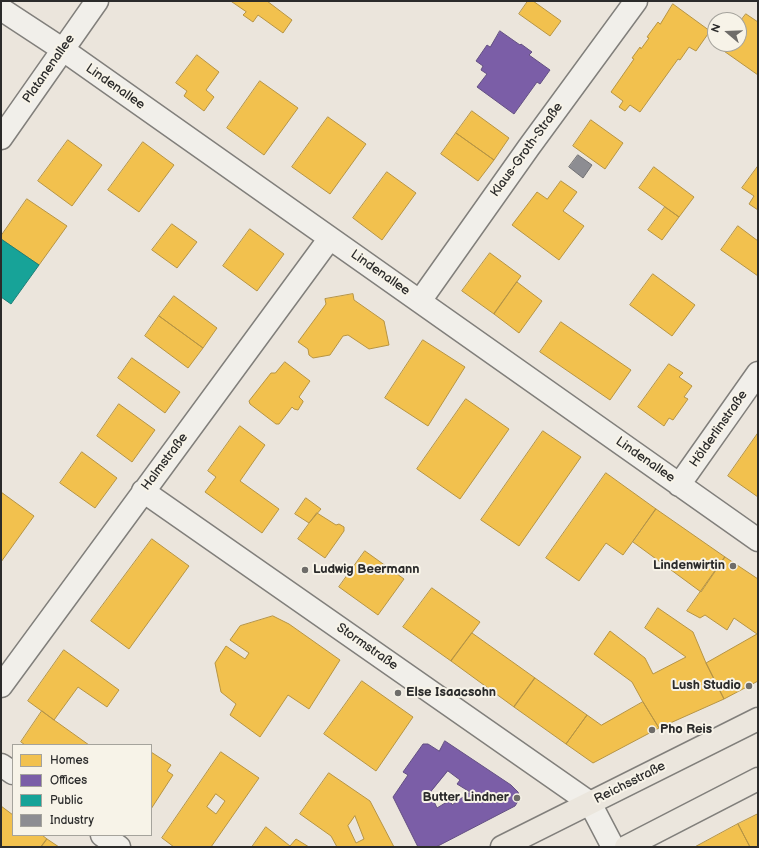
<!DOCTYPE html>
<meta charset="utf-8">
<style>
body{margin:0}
#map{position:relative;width:759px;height:848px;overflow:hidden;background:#ebe5dc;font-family:"Balsamiq Sans",sans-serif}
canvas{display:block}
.frame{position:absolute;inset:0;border:2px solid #2b2b2b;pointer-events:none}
.legend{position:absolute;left:12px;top:744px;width:140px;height:92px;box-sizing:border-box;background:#f7f3e8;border:1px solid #a5a39c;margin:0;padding:5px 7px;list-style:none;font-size:12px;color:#2b2b2b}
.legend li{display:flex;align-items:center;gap:8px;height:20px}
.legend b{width:20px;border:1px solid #a5a39c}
.north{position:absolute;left:707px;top:12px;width:40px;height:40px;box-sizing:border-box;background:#f7f3e8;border:1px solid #a5a39c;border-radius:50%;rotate:289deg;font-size:11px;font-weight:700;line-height:16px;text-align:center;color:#2b2b2b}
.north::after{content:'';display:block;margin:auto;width:14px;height:18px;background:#6e6c69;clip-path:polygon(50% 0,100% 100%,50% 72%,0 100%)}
</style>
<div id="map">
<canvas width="759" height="848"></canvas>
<div class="frame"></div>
<ul class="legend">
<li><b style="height:11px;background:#f2c14e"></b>Homes</li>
<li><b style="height:11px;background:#7b5ea7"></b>Offices</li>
<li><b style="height:11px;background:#17a398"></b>Public</li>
<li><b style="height:11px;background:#8d8d92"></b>Industry</li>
</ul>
<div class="north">N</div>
</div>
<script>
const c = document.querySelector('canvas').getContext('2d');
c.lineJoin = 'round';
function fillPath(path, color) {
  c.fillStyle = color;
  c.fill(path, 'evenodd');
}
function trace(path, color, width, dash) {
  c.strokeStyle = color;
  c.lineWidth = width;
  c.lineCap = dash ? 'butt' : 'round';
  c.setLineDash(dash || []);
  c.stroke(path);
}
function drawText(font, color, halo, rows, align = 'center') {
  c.font = font + ' "Balsamiq Sans",sans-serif';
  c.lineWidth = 4;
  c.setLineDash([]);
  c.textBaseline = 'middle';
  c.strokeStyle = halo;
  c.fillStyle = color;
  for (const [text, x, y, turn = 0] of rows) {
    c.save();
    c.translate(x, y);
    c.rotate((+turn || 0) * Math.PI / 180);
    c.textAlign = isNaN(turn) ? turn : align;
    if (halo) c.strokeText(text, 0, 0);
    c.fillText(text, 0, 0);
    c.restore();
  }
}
const homes = new Path2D(`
 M231,1h36l25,19 -9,13 -25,-18 -5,7 -10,-7 3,-3z
 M528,1h5l28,20 -11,15 -31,-22z
 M673,4l37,27 -14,20 -7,-4 -9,13 -2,-1 -38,53 -10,-7 -5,6 -6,-4 4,-6 -12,-9 23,-33 -2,-1 8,-11 1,2 8,-11 -2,-1 11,-15 2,2z
 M746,14l12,8v53l-37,-26 3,-5h15v-21z
 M197,55l22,17 -13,18 8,7 -10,14 -20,-15 3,-5 -11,-8z
 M260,81l38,27 -34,47 -37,-27z
 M472,111l37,27 -15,22 -38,-27z
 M328,117l38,27 -36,50 -38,-27z
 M591,120l32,23 -18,26 -32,-23z
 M456,133l38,27 -16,21 -37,-27z
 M68,140l34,25 -30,41 -34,-25z
 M143,142l31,23 -35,47 -31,-22z
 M758,166v44l-9,-6 5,-8 -12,-8z
 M654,167l40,30 -15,20 -40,-29z
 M387,172l29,21 -34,47 -29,-22z
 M561,181l16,11 -14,19 21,15 -25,34 -47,-35 25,-33 10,7z
 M27,199l40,27 -28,39 -38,-26v-3z
 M665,207l14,10 -17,23 -14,-10z
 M172,224l25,18 -20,26 -25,-18z
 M738,226l20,15v35l-37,-26z
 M250,229l34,25 -27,37 -34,-25z
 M490,253l31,23 -27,38 -32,-23z
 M653,274l42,31 -23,31 -42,-31z
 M517,282l25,19 -23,32 -25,-19z
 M353,294l1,6 30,21 5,24 -20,4 -21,-14 -5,1 -13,19 -17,3 -4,-3 -1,-6 -10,-7 28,-38 -1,-5z
 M174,296l43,32 -14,20 -44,-32z
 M159,316l44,32 -15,20 -43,-32z
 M561,322l70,48 -21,30 -70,-48z
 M423,340l42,27 -37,59 -43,-28z
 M132,358l48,34 -15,21 -47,-35z
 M285,362l25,19 -11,16 4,4v1l-5,8 -4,-1 -2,-2 -13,17h-3l-26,-20 -1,-3 22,-28h4z
 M669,364l14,9 -4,4 13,9 -8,11 4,2 -15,21 -4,-2 -5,8 -26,-19z
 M466,399l43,30 -49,70 -43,-30z
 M119,404l36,26 -23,32 -35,-26z
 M240,426l25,19 -25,36 39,28 -17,24 -57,-41 11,-15 -8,-6z
 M543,431l38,26 -62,89 -38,-26z
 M758,433v64l-30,-21z
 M82,452l35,26 -22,30 -35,-25z
 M606,473l50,36 -33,46 -17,-12 -27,38 -33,-23z
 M1,492l33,24 -33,46z
 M306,498l15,11 -12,14 -14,-9z
 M656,509l69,48 -24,35 -68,-50z
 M317,513l19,12 3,-1 5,3v4l-19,27 -27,-19z
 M152,539l37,27 -60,83 -38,-28z
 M365,551l39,28 -26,36 -39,-28z
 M725,557l33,22v102l-34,18 -18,-36 51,-29 -23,-16 -7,12 -22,-15 -5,3 -13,-7z
 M432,588l48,34 -29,39 -48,-34z
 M658,608l35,24 13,31 18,36 -65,29 -16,-26 -11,-20 -38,-28 16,-23 35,27 8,16 33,-17 -41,-29z
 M273,616l16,8 51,36 -31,49 -21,-14 -28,42 -30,-22 6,-11 -15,-12 -6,-29 11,-17 19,13 4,-6 -19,-13 10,-14z
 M472,633l63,45 -21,29 -63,-46z
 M64,650l55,40 -12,17 -29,-20 -24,33 -26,-19z
 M535,678l52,37 -21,29 -52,-37z
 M362,681l51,36 -37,54 -52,-37z
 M643,702l16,26 -66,35 -27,-19 21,-29 14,10z
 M42,711l12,9 35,25h-64l-4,-3z
 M151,752l20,13 -4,6 6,4 -22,34z
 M221,752l38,26 -48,69h-37l-12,-9zM216,794l9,7 -9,13 -9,-7z
 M329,773l41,28 24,46h-57l-6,-11 -31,-22zM355,816l9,23 -8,4 -8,-17z
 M1,806l12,9v20h29l5,4 -6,8h-40z
 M758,814v33h-8l-12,-23z
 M738,824l12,23h-55z
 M266,827l24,19 6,-7 13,8h-57z
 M47,839l12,8h-18z`);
fillPath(homes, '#f2c14e');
trace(homes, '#b69444', 1);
const offices = new Path2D(`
 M500,31l20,14 1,-1 11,8 -3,3 21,15 -10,14 -3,-2 -23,32 -37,-27 10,-13 -6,-4 2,-4 -7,-5 11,-16 3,2z
 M445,741l66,44 7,7 2,6 -5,8 -79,41h-18l-25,-50 15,-22 -5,-3 20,-28h5l11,7zM448,771l12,9 -3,4 13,8 -18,13 -2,-5 -13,8 -7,-15z`);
fillPath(offices, '#7b5ea7');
trace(offices, '#634f82', 1);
const public = new Path2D(`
 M1,239l38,26 -28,39 -10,-7z`);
fillPath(public, '#17a398');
trace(public, '#1d7f77', 1);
const industry = new Path2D(`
 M578,155l14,10 -9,13 -14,-11z`);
fillPath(industry, '#8d8d92');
trace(industry, '#707073', 1);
const minor = new Path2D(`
 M1,9l61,40 696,491
 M1,138l96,-137
 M420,301l109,-154 107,-146
 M679,485l79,-112
 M143,491l447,312 23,44
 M1,686l329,-448
 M1,765l12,8
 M102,835l17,12`);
const major = new Path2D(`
 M502,847l256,-128
 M626,847l132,-68`);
trace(minor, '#817f7b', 25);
trace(major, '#817f7b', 25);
trace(minor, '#f1efea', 22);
trace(major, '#ebe6dd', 22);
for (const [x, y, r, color] of [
 [733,566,4,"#6e6c69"],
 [305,570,4,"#6e6c69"],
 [749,686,4,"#6e6c69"],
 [398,693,4,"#6e6c69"],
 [652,730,4,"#6e6c69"],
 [517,798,4,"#6e6c69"]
]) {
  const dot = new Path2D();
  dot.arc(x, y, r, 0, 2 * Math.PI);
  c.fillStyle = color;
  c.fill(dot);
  trace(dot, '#f7f3e8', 1.5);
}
drawText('13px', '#2b2b2b', '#f7f3e8', [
 ["Platanenallee",49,69,-55],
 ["Lindenallee",115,87,35],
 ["Klaus-Groth-Straße",527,150,-54],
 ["Lindenallee",380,273,35],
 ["Hölderlinstraße",719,429,-55],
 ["Lindenallee",645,460,35],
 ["Halmstraße",165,462,-53],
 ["Stormstraße",367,647,35],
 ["Reichsstraße",630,783,-27]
]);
drawText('bold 13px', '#2b2b2b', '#f7f3e8', [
 ["Lindenwirtin",725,566],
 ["Ludwig Beermann",313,570,"left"],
 ["Lush Studio",741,686],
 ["Else Isaacsohn",406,693,"left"],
 ["Pho Reis",660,730,"left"],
 ["Butter Lindner",509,798]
], 'right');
</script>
